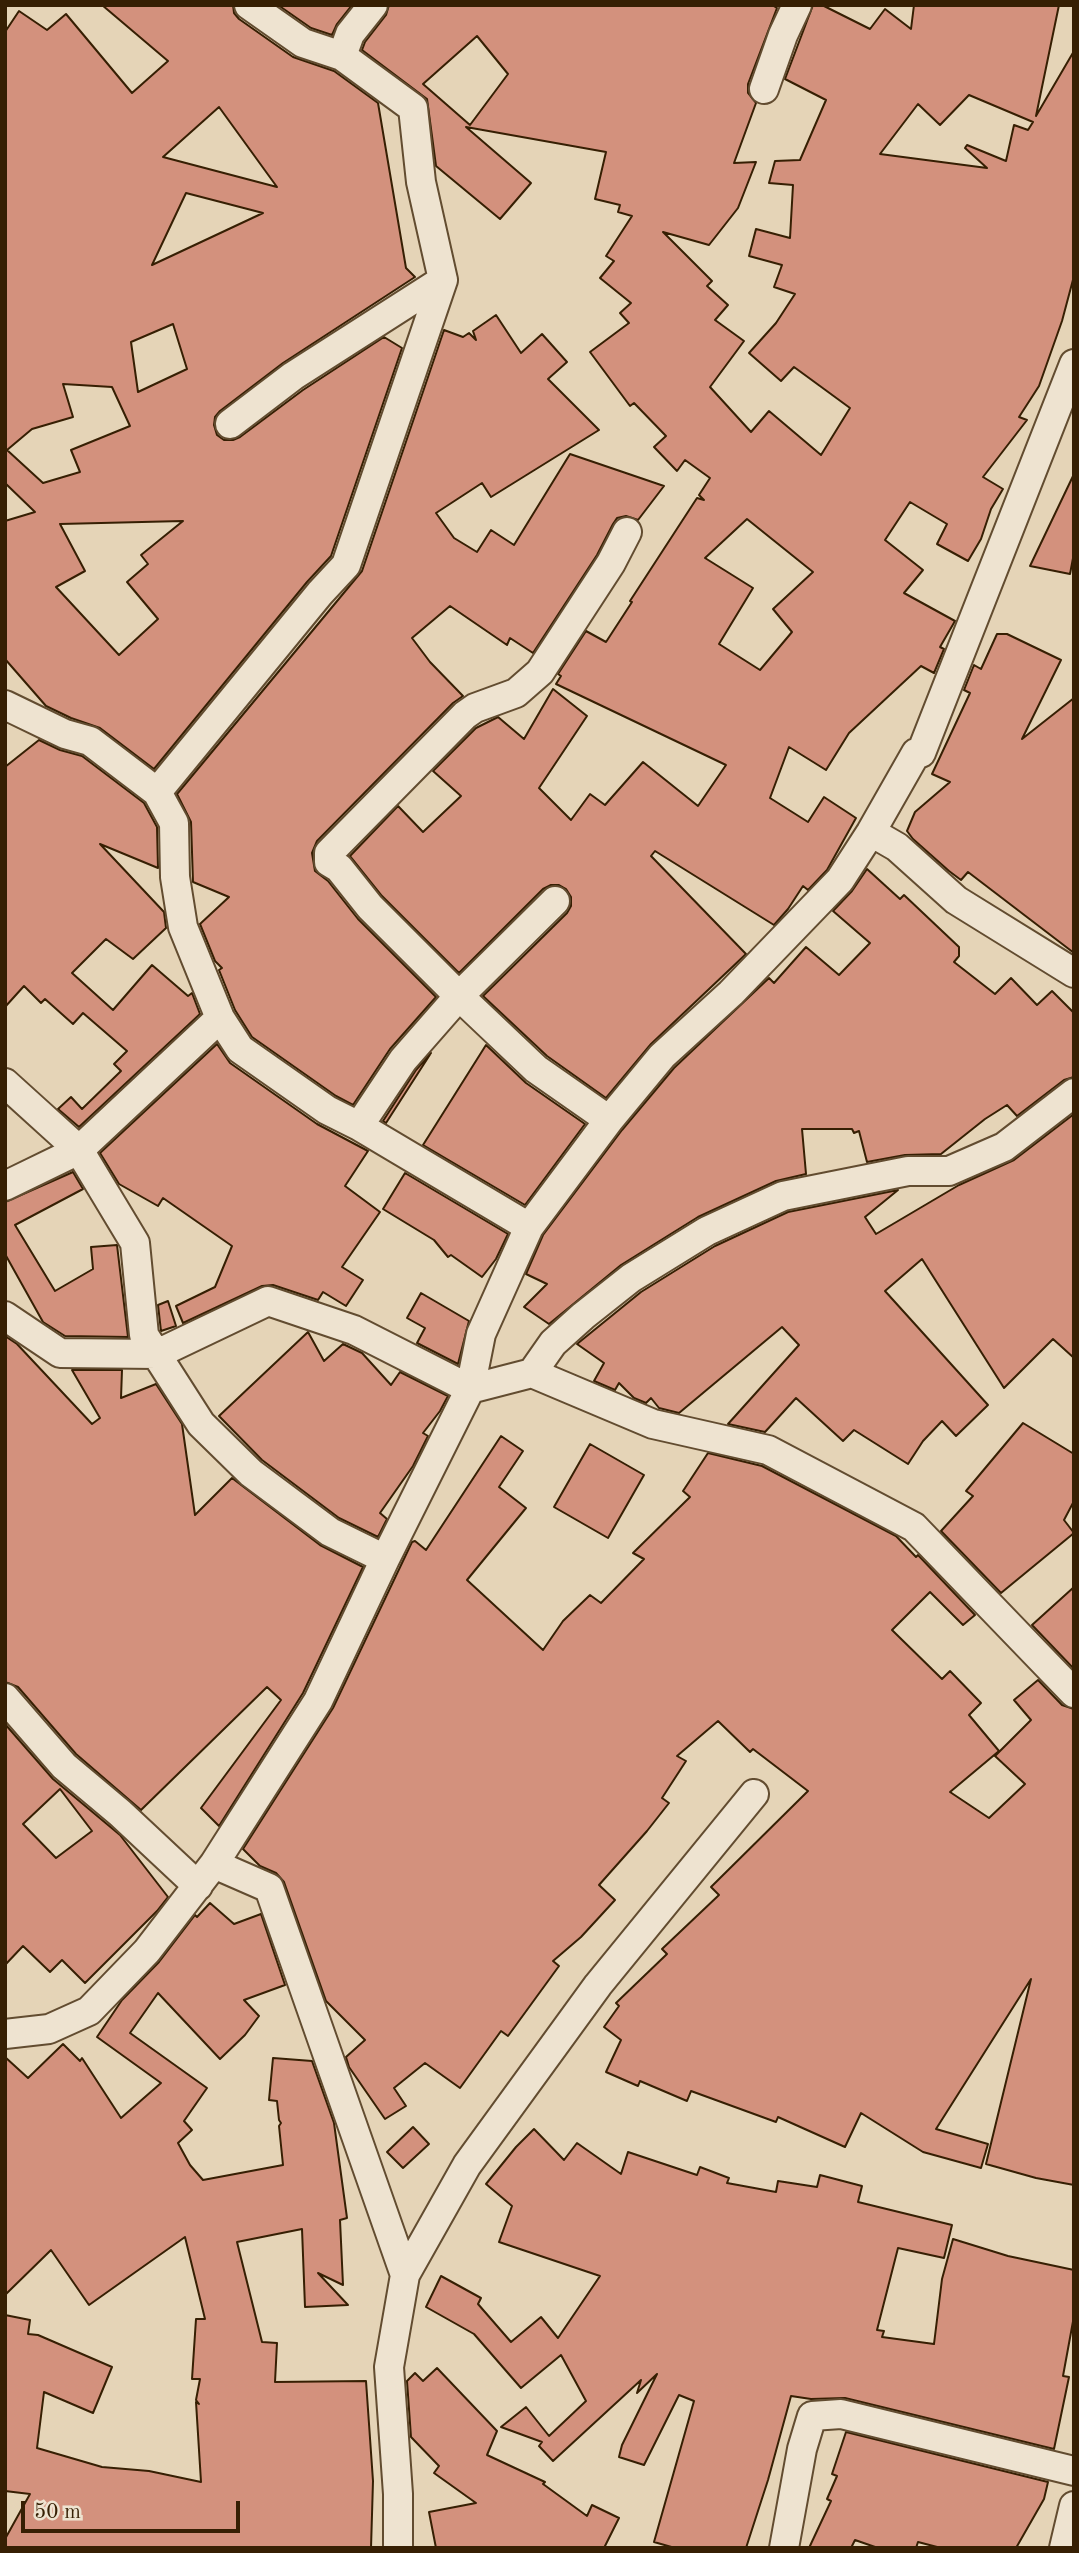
<!DOCTYPE html>
<style>
body{margin:0}
#map{position:relative;width:1079px;height:2553px;overflow:hidden;background:#e5d4b7;font-family:"Old Standard TT",serif}
canvas{display:block}
.frame{position:absolute;inset:0;border:7px solid #361f03;pointer-events:none}
.scale{position:absolute;left:21px;top:2501px;width:219px;height:32px;box-sizing:border-box;border:4px solid #361f03;border-top:0;padding-left:9px;font-size:21px;line-height:24px;white-space:nowrap;color:#361f03;-webkit-text-stroke:5px #eee3d0;paint-order:stroke}
</style>
<div id="map">
<canvas width="1079" height="2553"></canvas>
<div class="frame"></div>
<div class="scale">50 m</div>
</div>
<script>
const c = document.querySelector('canvas').getContext('2d');
c.lineJoin = 'round';
function fillPath(path, color) {
  c.fillStyle = color;
  c.fill(path, 'evenodd');
}
function trace(path, color, width, dash) {
  c.strokeStyle = color;
  c.lineWidth = width;
  c.lineCap = dash ? 'butt' : 'round';
  c.setLineDash(dash || []);
  c.stroke(path);
}
const building = new Path2D(`
 M102,5h131l1,8 5,6 54,38 41,14 44,32 28,165 9,9 -132,86 -63,48 -5,6 -1,8 3,10 7,5h9l7,-3 63,-47 81,-53 18,11 -71,208 -24,26 -153,187 -54,-41 -29,-10 -25,-12 -41,-47v-138l30,-9 -30,-29v-451l14,-21 28,19 19,-16 66,79 36,-32zM219,107l58,80 -114,-30zM186,193l77,20 -111,52zM173,324l14,45 -49,23 -7,-50zM63,384l49,3 18,39 -59,24 9,22 -37,11 -36,-33 25,-21 41,-12zM183,521l-42,34 7,9 -21,18 31,37 -39,36 -63,-68 29,-16 -25,-47z
 M278,5h74l-15,19 -5,11 -21,-7z
 M389,5h383l5,3 -29,76v9l8,10 -22,60 22,-1 -18,46 -29,37 -46,-13 49,49 -5,5 21,19 -13,15 29,21 -34,46 41,45 18,-21 52,44 29,-47 -56,-41 -13,14 -32,-28 27,-30 19,-29 -21,-7 8,-22 -33,-9 7,-27 34,9 3,-53 -24,-2 6,-22 25,-1 26,-60 -41,-21 28,-74h9l48,24 15,-20 26,20 3,-24h145l-23,111 38,-65v225l-12,45 -23,65 -20,31 8,3 -44,57 20,12 -12,20 -10,30 -13,22 -31,-17 10,-20 -37,-22 -25,38 38,30 -19,23 51,28 -15,26 4,2 -10,24 -13,-7 -72,67 -23,37 -37,-23 -19,51 38,24 16,-25 32,21 -29,52 -19,20 -5,-4 -15,23 -14,16 -119,-74 -4,5 95,98 -95,90 -45,54 -59,-42 -64,-60 84,-83 4,-7v-9l-5,-8 -7,-4h-8l-8,4 -84,84 -77,-77 -32,-40 48,-50 25,26 38,-36 -28,-25 43,-43 22,-11 26,22 29,-50 34,27 -48,72 32,32 19,-26 15,11 38,-43 55,44 28,-41 -170,-81 5,-8 -3,-2 28,-43 20,11 26,-40 -2,-1 67,-103 7,2 -5,-5 11,-17 -25,-18 -8,11 -23,-24 12,-11 -32,-33 -4,3 -40,-54 39,-29 -9,-10 11,-10 -31,-25 14,-17 -8,-5 26,-40 -14,-4 2,-7 -25,-6 11,-47 -140,-25 65,56 -31,36 -64,-53 -9,-67 -65,-49 3,-8 21,-27zM477,36l31,38 -38,51 -47,-41zM969,95l64,27 -5,8 -14,-5 -8,36 -39,-16 -2,3 22,20 -107,-14 38,-50 22,21zM747,519l66,53 -40,37 19,23 -32,38 -41,-26 34,-56 -48,-30z
 M496,315l25,38 21,-19 25,28 -19,17 51,51 -108,67 -9,-14 -46,30 18,25 23,14 14,-22 23,15 56,-91 94,32 -26,34 -12,-4 -9,2 -4,6 -16,31 -64,98 -23,-15 -3,7 -57,-39 -38,32 18,24 33,34 -10,7 -136,138 -5,12 3,18 13,10 30,38 78,78 -46,52 -37,56 -17,-9 -84,-59 -17,-27 -16,-40 3,-2 -7,-7 -15,-37 29,-27 -36,-15 -2,-60 -14,-28 185,-223 82,-241 19,7 6,-4 7,7 -3,-9z
 M1074,474v79l-4,21 -40,-8z
 M997,634h10l54,26 -39,79 52,-41v255l-106,-81 -7,8 -12,-9 -36,-32 -6,-8 8,-19 35,-30 -18,-8 38,-81 -6,-3 10,-25 7,4z
 M39,740l21,10 22,6 62,47 13,24 1,41 -58,-24 64,68 2,16 -33,31 -27,-20 -34,34 41,37 39,-45 36,31 4,-3 8,21 -121,113 -21,-18 13,-12 11,12 39,-38 -7,-7 13,-13 -44,-38 -10,11 -28,-25 -4,4 -17,-17 -19,21v-240z
 M867,869l33,30 4,-4 55,52v9l-5,6 41,32 16,-16 26,27 15,-14 22,22v64l-10,3 -47,36 -10,-11 -22,14 -44,35 -36,1 -38,7 -8,-31 -5,2 -2,-4h-50l4,45 -30,7 -78,36 -77,48 -72,59 -25,-17 23,-23 -21,-10 17,-39 79,-105 52,-62 95,-90 5,5 32,-36 33,28 31,-32 -37,-32 19,-20z
 M217,1044l13,19 87,61 51,27 -23,35 35,26 -38,55 21,13 -17,26 -23,-14 -5,8 -45,-15 -11,1 -79,37 -7,-17 39,-19 17,-41 -69,-48 -5,8 -39,-22 -19,-31z
 M486,1045l40,38 59,41 -60,81 -102,-60z
 M431,1053l-45,70 -3,-2 33,-51z
 M1074,1114v244l-21,-19 -49,49 -82,-129 -37,32 103,114 -32,31 -14,-15 -19,20 -15,23 -54,-34 -11,11 -47,-43 -31,34 -37,-8 71,-79 -17,-18 -103,86 -20,-5 -8,-10 -5,5 -12,-5 -15,-15 -4,7 -21,-9 10,-18 -27,-19 64,-52 74,-46 73,-34 110,-22 -33,27 11,17 83,-49 55,-25z
 M73,1172l10,17 -68,36 40,66 38,-22 -2,-22 26,-2 11,92 -63,-1 -22,-14 -38,-68v-52z
 M405,1173l103,61 -12,25 -14,18 -31,-22 -3,2 -14,-17 -51,-31z
 M421,1293l48,28 -11,43 -41,-21 8,-15 -18,-10z
 M168,1301l8,25 -15,5 -3,-26z
 M308,1332l16,29 19,-17 19,9 29,32 9,-13 48,24 -8,15 -17,22 5,3 -15,30 -33,47 7,6 -9,18 -39,-19 -77,-58 -43,-44z
 M5,1336l12,8 75,80 8,-6 -28,-48h50l-1,28 35,-14 26,40 13,91 37,-37 88,67 43,22 -60,126 -84,133 -18,-18 80,-108 -14,-13 -126,123 -65,-56 -58,-67 -13,-5z
 M1023,1423l51,31v47l-10,19 10,13 -73,60 -60,-62 32,-35 -7,-5z
 M501,1436l22,15 -24,36 27,21 -59,72 76,70 20,-29 27,-26 11,8 43,-44 -11,-6 57,-56 -7,-6 25,-38 54,13 134,70 20,21 2,-2 57,60 -12,10 -33,-33 -38,38 50,49 8,-8 31,32 -12,12 30,36 -49,41 39,26 36,-34 -30,-28 36,-36 -17,-20 24,-20 24,25 12,4v476l-38,-7 -50,-14 45,-185 -95,150 52,15 -7,24 -58,-16 -62,-39 -16,34 -67,-30 -2,5 -85,-31 -4,10 -47,-20 -2,5 -32,-14 15,-32 -17,-13 15,-21 -3,-3 51,-49 -5,-5 57,-54 -8,-8 97,-96 -55,-42 -3,3 -32,-31 -41,35 9,5 -24,37 7,5 -22,28 -48,54 16,15 -34,37 -28,24 6,5 -51,70 -7,-5 -41,57 -35,-25 -31,25 12,18 -21,13 -36,-52 -3,-10 19,-17 -39,-39 -42,-119 -8,-9 -16,-7 -17,-17 90,-141 79,-166 3,-1 11,9z
 M590,1444l54,31 -36,63 -54,-31z
 M1074,1587v82l-42,-44z
 M5,1724l48,55 67,56 48,62 -11,14 -72,72 -23,-23 -12,12 -27,-26 -18,19zM60,1789l32,42 -36,27 -33,-34z
 M210,1903l24,21 27,-10 24,71 -41,15 15,16 -14,19 -25,24 -62,-66 -28,40 77,55 -23,33 8,9 -14,13 12,22 13,15 80,-15 -4,-39 2,-3 -2,-3 -2,-19 -8,-1 4,-42 39,3 22,62 13,95 -7,2 3,65 -25,-12 30,32 -43,2 -3,-78 -65,13 25,100 15,1 -2,39 91,-1 7,100 -2,67h-366v-9l25,-45 -25,-3v-176l25,5 -2,14 10,1 74,32 -19,46 -49,-21 -7,56 65,19 47,4 52,11 -5,-80 3,2 -3,-4 4,-21h-8l4,-60h9l-20,-82 -96,68 -38,-55 -46,45v-238l23,21 35,-34 17,17 2,-3 39,60 40,-35 -64,-46 25,-37 37,-38 36,-47 2,2z
 M413,2127l16,17 -26,24 -16,-16z
 M534,2129l30,31 13,-17 44,31 7,-22 69,23 3,-8 29,11 -2,5 49,9 2,-11 39,6 3,-12 42,11 -4,16 94,23 -8,33 -46,-10 -21,82 7,1 -2,6 52,7 8,-65 11,-40 55,17 66,14v46l-11,60 6,1 -15,72 -209,-51 -34,1 -20,-3 -23,84 -22,68h-71l-21,-6 40,-141 -15,-6 -35,70 -25,-8 3,-12 35,-71 -20,19 4,-13 -88,81 -14,-15 3,-4 -41,-15 25,-20 23,29 37,-35 -25,-46 -40,33 -47,-54 -48,-27 15,-31 40,22 -3,6 33,38 30,-25 17,21 42,-62 -101,-34 13,-36 -26,-22 30,-37z
 M437,2368l60,63 -10,24 58,27 -2,2 44,32 5,-11 27,13 -15,30h-168l-7,-36 47,-9 -42,-30 5,-7 -28,-29 -4,-56 8,-8 8,8z
 M846,2432l202,50 -4,17 -28,49h-75l-23,-6 -2,6h-38l-23,-8 -4,8h-42l22,-47 -4,-2 10,-23 -5,-2z`);
fillPath(building, '#d3917d');
trace(building, '#361f03', 2);
const street = new Path2D(`
 M249,5l54,38 39,13 8,-22 23,-29
 M342,56l71,52 8,74 22,98
 M764,89l19,-54 14,-30
 M5,705l60,29 25,7 67,51 17,31 1,54 8,50 37,91 20,31 87,61 32,16 170,101
 M157,792l163,-199 26,-28 97,-285 -150,96 -63,48
 M871,832l26,15 59,53 118,73
 M5,1083l74,67 56,93 9,92 57,89 50,49 79,59 55,27
 M609,1120l-73,-51 -77,-73 -89,-89 -31,-39 -10,-6v-9l136,-138 10,-7 41,-15 24,-21 71,-109 16,-31
 M359,1126l44,-66 56,-64 96,-95
 M5,1186l74,-36 141,-132
 M5,1316l55,37 97,1 111,-53 86,29 116,59 62,-16 21,-30 30,-27 48,-38 76,-47 76,-35 125,-25h41l55,-24 70,-54
 M532,1373l121,51 115,26 146,77 160,166
 M5,1698l59,68 56,47 78,73
 M214,1864l55,24 136,387
 M5,2034l44,-5 40,-18 58,-60 67,-87 104,-163 67,-142 85,-170 11,-55 48,-107 80,-107 53,-64 69,-63 109,-113 31,-48 45,-79h5l153,-389
 M398,2548v-54l-9,-127 16,-92 62,-110 131,-180 156,-191
 M784,2548l18,-99 10,-33 29,-2 233,57
 M1064,2548l10,-42`);
trace(street, '#624c30', 32);
trace(street, '#eee3d0', 28);
</script>
